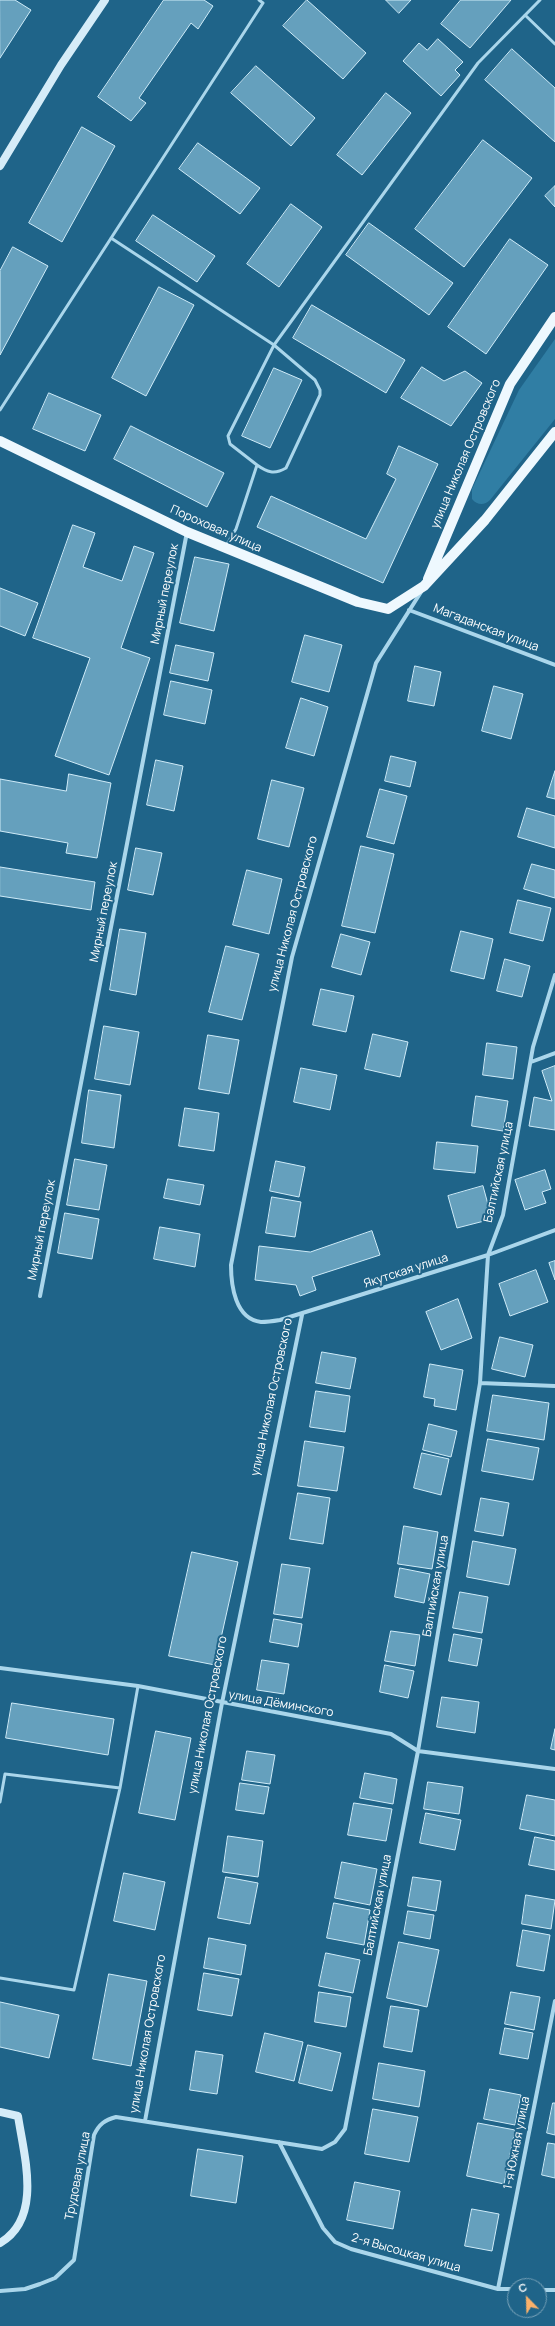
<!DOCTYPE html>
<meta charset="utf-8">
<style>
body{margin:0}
#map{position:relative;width:555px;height:2326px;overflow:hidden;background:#1f6489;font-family:Manrope,sans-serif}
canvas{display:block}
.north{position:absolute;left:507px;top:2278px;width:40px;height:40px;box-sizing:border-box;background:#1f6489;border:1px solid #79a2b8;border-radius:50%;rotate:337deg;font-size:11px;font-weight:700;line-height:16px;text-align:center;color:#fff}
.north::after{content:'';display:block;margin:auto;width:14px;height:18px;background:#f9b06a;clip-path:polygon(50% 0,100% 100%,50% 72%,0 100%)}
</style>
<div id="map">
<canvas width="555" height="2326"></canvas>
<div class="north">С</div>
</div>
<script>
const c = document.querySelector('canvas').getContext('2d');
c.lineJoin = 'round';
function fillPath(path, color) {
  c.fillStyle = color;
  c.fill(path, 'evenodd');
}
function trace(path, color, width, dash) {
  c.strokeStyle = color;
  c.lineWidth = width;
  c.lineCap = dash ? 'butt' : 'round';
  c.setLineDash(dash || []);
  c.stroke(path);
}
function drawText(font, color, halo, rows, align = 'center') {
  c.font = font + ' Manrope,sans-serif';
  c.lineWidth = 4;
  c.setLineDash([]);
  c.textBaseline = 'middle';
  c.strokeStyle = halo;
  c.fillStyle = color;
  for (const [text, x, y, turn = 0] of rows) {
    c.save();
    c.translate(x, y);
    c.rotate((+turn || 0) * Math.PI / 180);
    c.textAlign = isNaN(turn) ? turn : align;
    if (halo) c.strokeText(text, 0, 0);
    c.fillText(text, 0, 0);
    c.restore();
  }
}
fillPath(new Path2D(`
 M555,339v80l-65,81c-6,6 -13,5 -18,-1v-10l47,-99z`), '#307ea4');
const building = new Path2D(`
 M0,0h15l16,10 -31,48z
 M164,0h40l9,6 -15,23 -7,-6 -52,75 7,5 -15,18 -33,-24z
 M307,0l59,53 -23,26 -60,-53z
 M386,0h25l-12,13z
 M461,0h50l-41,48 -29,-24z
 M438,39l25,23 -8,8 5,5 -19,21 -38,-35 16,-18 8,7z
 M512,49l43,39v54l-70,-62z
 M256,66l59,52 -24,28 -60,-53z
 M386,93l25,20 -49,62 -25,-20z
 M82,127l33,19 -53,96 -33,-19z
 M483,140l49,38 -68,89 -49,-38z
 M198,143l62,45 -20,26 -61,-45z
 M555,186v21l-10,-11z
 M291,204l31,23 -43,60 -32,-23z
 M153,215l62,41 -18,26 -61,-41z
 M369,223l84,60 -24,32 -83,-60z
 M510,239l38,26 -62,89 -38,-27z
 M13,247l35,19 -48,89v-84z
 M159,287l35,18 -48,91 -34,-18z
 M312,305l93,55 -19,33 -93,-55z
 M422,367l22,14 21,-10 17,12 -31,43 -50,-28z
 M274,368l28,12 -32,68 -28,-12z
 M49,393l52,22 -16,36 -52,-22z
 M131,426l93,47 -17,34 -93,-48z
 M399,446l39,18 -55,119 -126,-56 14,-31 95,43 30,-60 -9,-5z
 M73,525l22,8 -12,34 39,14 12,-35 20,7 -33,95 29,10 -41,117 -54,-19 35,-98 -57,-20z
 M195,557l34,7 -15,67 -34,-8z
 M0,588l38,15 -13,33 -25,-10z
 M305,635l37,10 -13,47 -37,-10z
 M176,645l38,8 -6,28 -38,-8z
 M415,666l26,6 -7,34 -26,-5z
 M171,681l41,9 -7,34 -41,-9z
 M494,686l29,8 -12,45 -29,-8z
 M301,698l27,9 -14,49 -28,-8z
 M391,756l25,6 -6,25 -25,-6z
 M156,760l27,6 -9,45 -27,-6z
 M555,771v28l-8,-2z
 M69,774l42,9 -14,75 -31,-5 2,-10 -68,-12v-52l66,12z
 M272,780l32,8 -15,59 -31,-8z
 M380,789l27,7 -13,48 -27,-7z
 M527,808l28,8v32l-37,-11z
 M361,846l33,8 -19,79 -33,-7z
 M136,848l26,5 -9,42 -25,-5z
 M532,864l23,6v28l-31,-9z
 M0,867l95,15 -4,28 -91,-14z
 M247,870l35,9 -13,55 -36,-9z
 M518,900l33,8 -8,33 -33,-8z
 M120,929l26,4 -10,62 -26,-5z
 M461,931l32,8 -9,40 -33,-8z
 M341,934l29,8 -9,33 -29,-8z
 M226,946l33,8 -17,66 -33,-8z
 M505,959l25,7 -8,31 -25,-6z
 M321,989l33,7 -8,36 -33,-7z
 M104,1026l35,6 -9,53 -35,-6z
 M373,1034l35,8 -8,35 -35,-8z
 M208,1035l31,5 -10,54 -30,-5z
 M487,1043l30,4 -4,32 -30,-4z
 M555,1066v64l-26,-4 5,-29 18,4 -10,-30z
 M301,1068l36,7 -7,35 -36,-8z
 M89,1090l32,5 -7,53 -32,-5z
 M476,1096l32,5 -5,30 -31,-5z
 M185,1108l34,5 -5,38 -35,-5z
 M437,1142l41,4 -3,27 -41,-4z
 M75,1159l32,6 -8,45 -32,-5z
 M276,1161l29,6 -6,30 -29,-6z
 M545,1170l6,19 -9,3 4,11 -21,7 -10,-30z
 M168,1179l36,6 -4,20 -36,-7z
 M483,1186l9,33 -35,9 -9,-32z
 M272,1197l29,5 -6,35 -29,-4z
 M65,1213l34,6 -7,40 -34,-6z
 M160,1227l40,7 -5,33 -41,-8z
 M372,1231l8,24 -68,22 4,13 -16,6 -4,-11 -41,-5 4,-34 51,6z
 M555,1261v19l-6,-17z
 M536,1270l12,32 -38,14 -11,-32z
 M458,1299l14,39 -31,12 -15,-38z
 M500,1337l33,8 -8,32 -33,-8z
 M322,1352l34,6 -6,31 -34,-6z
 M430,1364l33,6 -7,40 -22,-4 1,-7 -11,-2z
 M316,1391l34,5 -5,36 -35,-5z
 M493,1395l56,8 -5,37 -57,-9z
 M429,1424l28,7 -6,26 -28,-7z
 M488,1439l51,9 -6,32 -51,-9z
 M305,1441l39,6 -7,44 -39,-5z
 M422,1453l27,6 -8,36 -27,-7z
 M298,1493l32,5 -7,46 -33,-5z
 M481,1498l28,5 -6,33 -28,-5z
 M404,1526l34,6 -6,37 -34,-5z
 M473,1541l43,8 -7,36 -42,-8z
 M192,1552l46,10 -23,103 -46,-9z
 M282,1564l28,4 -8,50 -28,-4z
 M400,1568l30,6 -6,29 -29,-6z
 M460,1592l28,5 -6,36 -29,-5z
 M274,1619l28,5 -4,23 -28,-5z
 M391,1631l29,4 -5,31 -30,-5z
 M454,1634l28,5 -5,27 -28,-5z
 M262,1660l27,4 -5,30 -27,-4z
 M385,1665l29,6 -6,27 -28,-6z
 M442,1697l37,5 -4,31 -38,-6z
 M12,1703l102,16 -6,36 -102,-17z
 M555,1729v21l-4,-1z
 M156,1731l35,7 -16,82 -36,-7z
 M247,1751l28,4 -5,29 -28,-4z
 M365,1773l32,6 -4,25 -33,-6z
 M428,1782l35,5 -4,27 -35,-5z
 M240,1783l29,4 -5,27 -28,-4z
 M527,1795l28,5v36l-35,-7z
 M354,1803l38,6 -6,32 -38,-6z
 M426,1813l35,7 -6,30 -35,-7z
 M228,1836l35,5 -5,36 -35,-5z
 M535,1837l20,4v29l-26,-5z
 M342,1862l35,7 -7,36 -35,-7z
 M124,1873l41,9 -10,48 -41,-9z
 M226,1877l32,6 -8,41 -32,-6z
 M413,1877l28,4 -5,30 -28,-5z
 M526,1895l29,5 -4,29 -29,-5z
 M334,1903l36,7 -6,35 -37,-7z
 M408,1911l26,4 -4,24 -26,-5z
 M523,1930l27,5 -6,36 -27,-5z
 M209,1938l37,7 -5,30 -37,-7z
 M399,1942l40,8 -12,57 -40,-9z
 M326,1953l34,7 -7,33 -34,-7z
 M204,1973l35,6 -7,37 -34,-6z
 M109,1974l38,7 -16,85 -38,-7z
 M319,1992l32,5 -5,30 -31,-5z
 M511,1992l29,5 -6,33 -29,-6z
 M0,2002l59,13 -10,43 -49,-11z
 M391,2006l28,4 -7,42 -28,-5z
 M505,2028l28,5 -5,26 -28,-5z
 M265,2033l38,9 -9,39 -38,-9z
 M308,2045l33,8 -9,38 -33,-8z
 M196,2051l27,4 -6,39 -27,-4z
 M379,2063l46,8 -6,36 -46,-8z
 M490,2089l31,6 -6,30 -31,-6z
 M553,2103h2v32l-8,-2z
 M373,2109l45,8 -9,45 -44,-8z
 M478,2123l37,7 -11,54 -37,-8z
 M548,2143l7,1v34l-13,-3z
 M198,2149l45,7 -7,47 -45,-7z
 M355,2182l45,9 -7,38 -46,-9z
 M472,2209l27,5 -7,37 -27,-5z`);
fillPath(building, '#65a0bd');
trace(building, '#cfebf8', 1);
trace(new Path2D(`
 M525,15l30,29
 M111,238l163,107 41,35 5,10v5l-34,73c-12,7 -19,4 -29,-3
 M0,410l263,-407 -4,-3
 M226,546l10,-17 21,-64 -27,-21 -2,-8 46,-91 204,-282 62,-63
 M0,1802l5,-28 115,14
 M0,1978l74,12 46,-202 18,-102`), '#aad6eb', 3);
trace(new Path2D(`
 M421,592l-45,71 -84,294 -61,308c0,20 4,54 30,57 6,0 13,-1 19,-2l208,-65 67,-25
 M409,610l146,55
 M531,1062l24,-9
 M40,1296l147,-764
 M480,1383l75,3
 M0,1668l138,18 253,48 27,17 137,18
 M145,2121l77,-418 80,-388
 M279,2142l44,86 12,14 16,7 147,40h17
 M498,2289l57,-288
 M539,2290h16
 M0,2291l25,-2 15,-5 15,-6 19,-18 20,-125c5,-11 11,-15 22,-18l206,32 13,-7 10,-13 73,-378 62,-368 8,-128 15,-40 30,-168 22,-72`), '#aad6eb', 4);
trace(new Path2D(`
 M0,166l61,-101 44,-65
 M0,2112l18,4c6,40 25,102 -18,127`), '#d5ecf8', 8);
trace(new Path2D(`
 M0,441l187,91 171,70 30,7 36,-23 61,-66 70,-88
 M428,579l82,-195 45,-67`), '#eef8fe', 10);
drawText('12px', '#fff', '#1f6489', [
 ["улица Николая Островского",466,454,-67],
 ["Пороховая улица",216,529,24],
 ["Мирный переулок",165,594,-79],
 ["Магаданская улица",486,628,21],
 ["Мирный переулок",104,912,-79],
 ["улица Николая Островского",293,914,-75],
 ["Балтийская улица",499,1172,-78],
 ["Мирный переулок",42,1230,-79],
 ["Якутская улица",406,1271,-18],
 ["улица Николая Островского",272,1397,-78],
 ["Балтийская улица",436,1586,-80],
 ["улица Дёминского",281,1704,10],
 ["улица Николая Островского",208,1715,-79],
 ["Балтийская улица",378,1905,-79],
 ["улица Николая Островского",148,2034,-80],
 ["1-я Южная улица",517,2143,-79],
 ["Трудовая улица",78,2176,-79],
 ["2-я Высоцкая улица",406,2253,16]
]);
</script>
